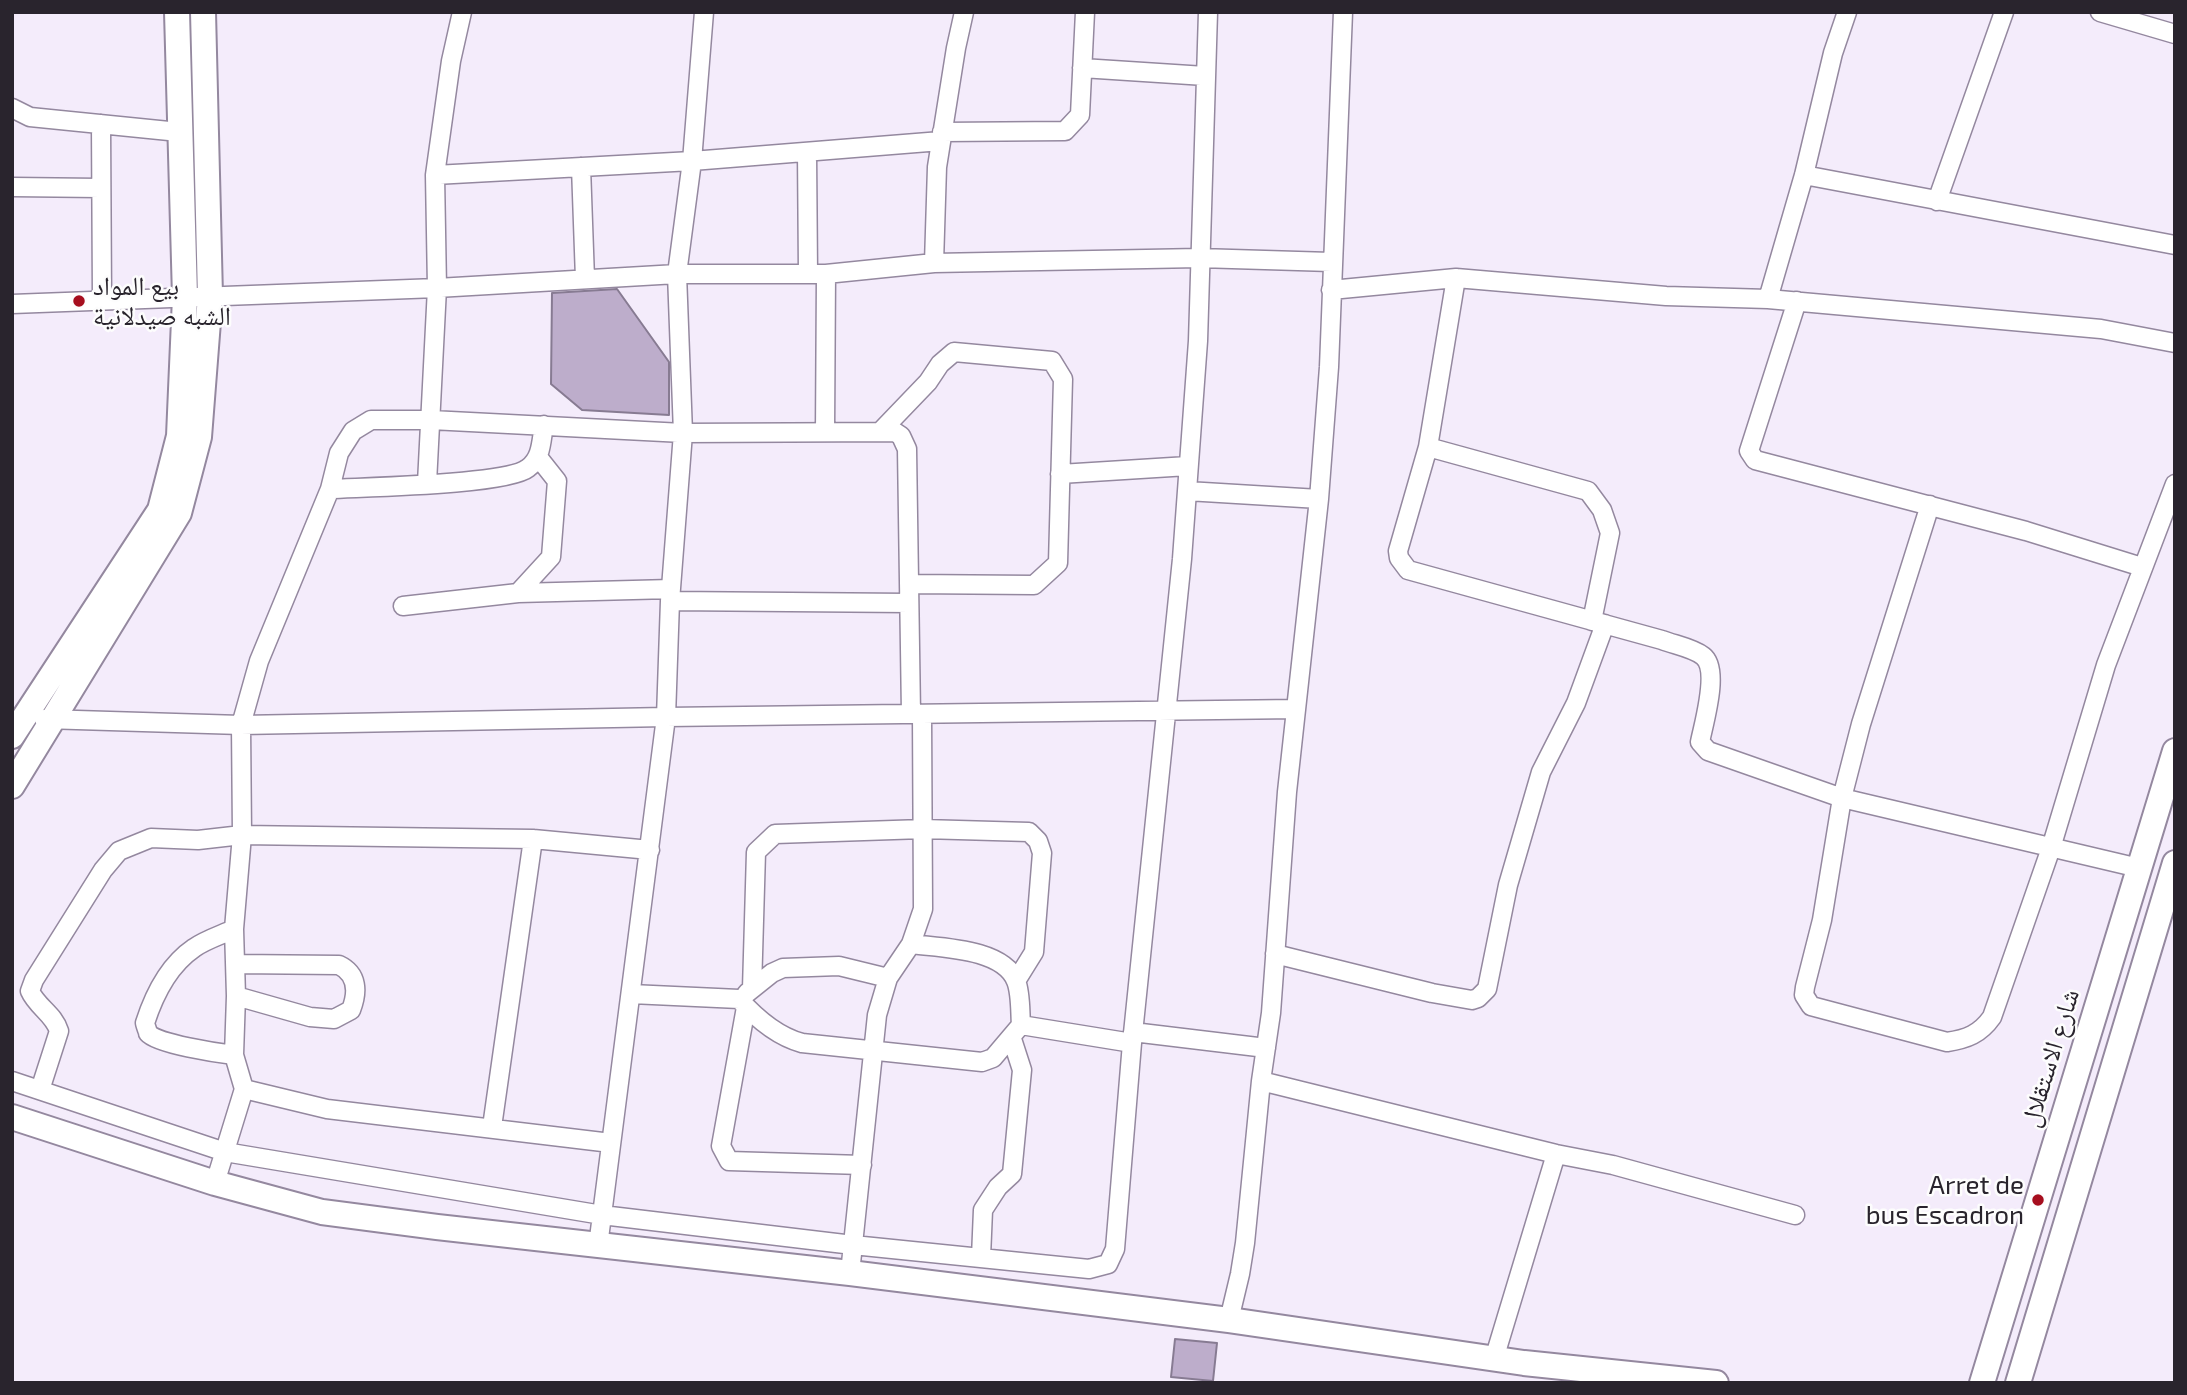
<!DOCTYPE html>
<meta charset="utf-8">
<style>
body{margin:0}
#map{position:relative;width:2187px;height:1395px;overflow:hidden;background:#f4ecfb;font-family:"Exo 2",sans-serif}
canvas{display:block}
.frame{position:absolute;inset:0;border:14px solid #29242d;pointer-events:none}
</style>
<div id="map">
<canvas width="2187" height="1395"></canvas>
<div class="frame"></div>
</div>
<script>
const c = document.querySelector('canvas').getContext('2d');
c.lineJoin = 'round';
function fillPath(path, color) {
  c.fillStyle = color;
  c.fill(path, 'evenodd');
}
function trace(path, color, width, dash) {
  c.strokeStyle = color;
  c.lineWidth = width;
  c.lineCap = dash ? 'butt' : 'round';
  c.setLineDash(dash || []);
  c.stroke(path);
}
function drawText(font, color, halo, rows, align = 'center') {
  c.font = font + ' "Exo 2","Noto Naskh Arabic",sans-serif';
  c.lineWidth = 5;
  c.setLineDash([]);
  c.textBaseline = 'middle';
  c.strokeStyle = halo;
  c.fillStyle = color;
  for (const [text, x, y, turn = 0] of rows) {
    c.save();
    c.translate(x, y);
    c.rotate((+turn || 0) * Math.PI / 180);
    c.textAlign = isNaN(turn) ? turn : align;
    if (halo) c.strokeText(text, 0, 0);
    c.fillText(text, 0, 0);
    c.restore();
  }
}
const building = new Path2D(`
 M617,289l52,73v53l-87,-5 -31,-26 1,-91z
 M1175,1339l42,4 -4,38 -42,-4z`);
fillPath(building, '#bdadcb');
trace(building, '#877b92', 2);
const street = new Path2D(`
 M2100,12l75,22
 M1082,68l123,8
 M12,108l18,9 149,15
 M101,124l1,176
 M942,132l123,-1 15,-16 5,-103
 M807,152l1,122
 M581,167l4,112
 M435,175l257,-14 249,-20
 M1804,175l371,70
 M12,187l88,1
 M1937,201l67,-189
 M934,263l3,-96 19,-119 8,-36
 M1456,278l-28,169 -30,104 1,7 9,12 254,70c13,5 31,8 41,16 17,13 1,66 -3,86l8,9 134,47 -20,122 -17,67 -1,8 7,11 136,36c20,-3 33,-8 45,-25l59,-169 55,-183 69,-181
 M1331,290l125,-12 210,18 102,3 36,-124 29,-122 14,-41
 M1768,299l333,30 74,14
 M1797,301l-48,150 6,9 271,71 116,36
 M12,304l425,-16 240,-14h149l108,-11 265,-5 132,4
 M825,432l1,-158
 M880,432l48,-50 12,-18 14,-12 98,9 11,18 -5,184 -24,22 -125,-1
 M1428,447l160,44 14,19 8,23 -18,88
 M1060,474l128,-8
 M427,483l10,-195 -2,-113 16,-114 11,-49
 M330,489c35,-2 177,-4 198,-21 14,-10 13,-27 16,-43
 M1187,491l132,8
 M1930,505l-69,219 -19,74 297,70
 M518,593l33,-36 6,-76 -19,-24
 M670,601l239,2
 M403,606l115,-13 153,-4
 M44,719l197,6 425,-8 630,-8
 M1275,954l157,39 40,7 6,-2 9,-9 21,-104 33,-113 35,-69 29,-79
 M236,964l103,1c19,9 19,27 12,45l-17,9 -24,-2 -74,-21
 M752,989l4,-137 19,-18 148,-5 106,3 9,9 4,12 -8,99 -18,29
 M747,993l25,-20 11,-5 56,-2 49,12
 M631,994l108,5c17,19 37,37 63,44l180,19 11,-4 28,-33c-1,-13 0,-32 -5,-44 -13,-33 -76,-33 -105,-37
 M746,1007l-25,139 8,15 133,4
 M1021,1025l111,18
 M1133,1032l133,16
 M234,1055c-16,-2 -77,-11 -86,-22 0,-1 -3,-9 -3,-10 9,-28 24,-58 49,-75 11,-8 27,-13 40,-19
 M12,1081l213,71 377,63 251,30 236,24 19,-5 7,-15 17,-206 50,-484 16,-218 10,-329
 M1261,1081l295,73 57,11 182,50
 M244,1089l83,20 284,34
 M40,1090l19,-59c-5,-17 -22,-24 -29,-40l4,-11 69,-110 16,-19 32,-13 47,2 44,-5 291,4 117,11
 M492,1127l41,-288
 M215,1183l29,-94 -10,-34 2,-59 -2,-67 8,-94 -1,-110 18,-64 71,-172 9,-36 14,-22 18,-11h60l252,13 212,-1 6,4 6,13 4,265
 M598,1246l68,-529 4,-116 13,-168 -6,-159 15,-113 12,-149
 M981,1257l2,-47 15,-23 14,-13 10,-104 -10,-31
 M850,1273l27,-258 11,-37 23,-34 12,-35 -1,-195
 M1229,1320l11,-46 5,-31 16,-162 10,-68 16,-221 32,-293 10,-132 14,-355
 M1494,1359l62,-205`);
const secondary = new Path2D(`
 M12,736l148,-226 19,-74 6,-139 -8,-285
 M12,786l167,-273 20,-76 11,-141 -7,-284
 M12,1117l203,66 107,29 115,15 413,46 379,47 295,43 192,20
 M1982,1383l193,-632
 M2018,1383l157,-520`);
trace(street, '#94889f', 21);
trace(secondary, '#94889f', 28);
trace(street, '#fff', 18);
trace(secondary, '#fff', 24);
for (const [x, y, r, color] of [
 [79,301,7,"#a60e1e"],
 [2038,1200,7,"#a60e1e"]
]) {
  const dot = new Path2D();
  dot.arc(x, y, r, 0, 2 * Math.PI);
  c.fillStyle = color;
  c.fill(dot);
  trace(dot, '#fdfdfd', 2.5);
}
drawText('26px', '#29242d', '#fdfdfd', [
 ["بيع المواد",93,286],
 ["الشبه صيدلانية",93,316],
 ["Arret de",2024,1185,"right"],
 ["bus Escadron",2024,1215,"right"]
], 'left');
drawText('26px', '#29242d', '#fdfdfd', [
 ["شارع الاستقلال",2050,1058,-73]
]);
</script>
